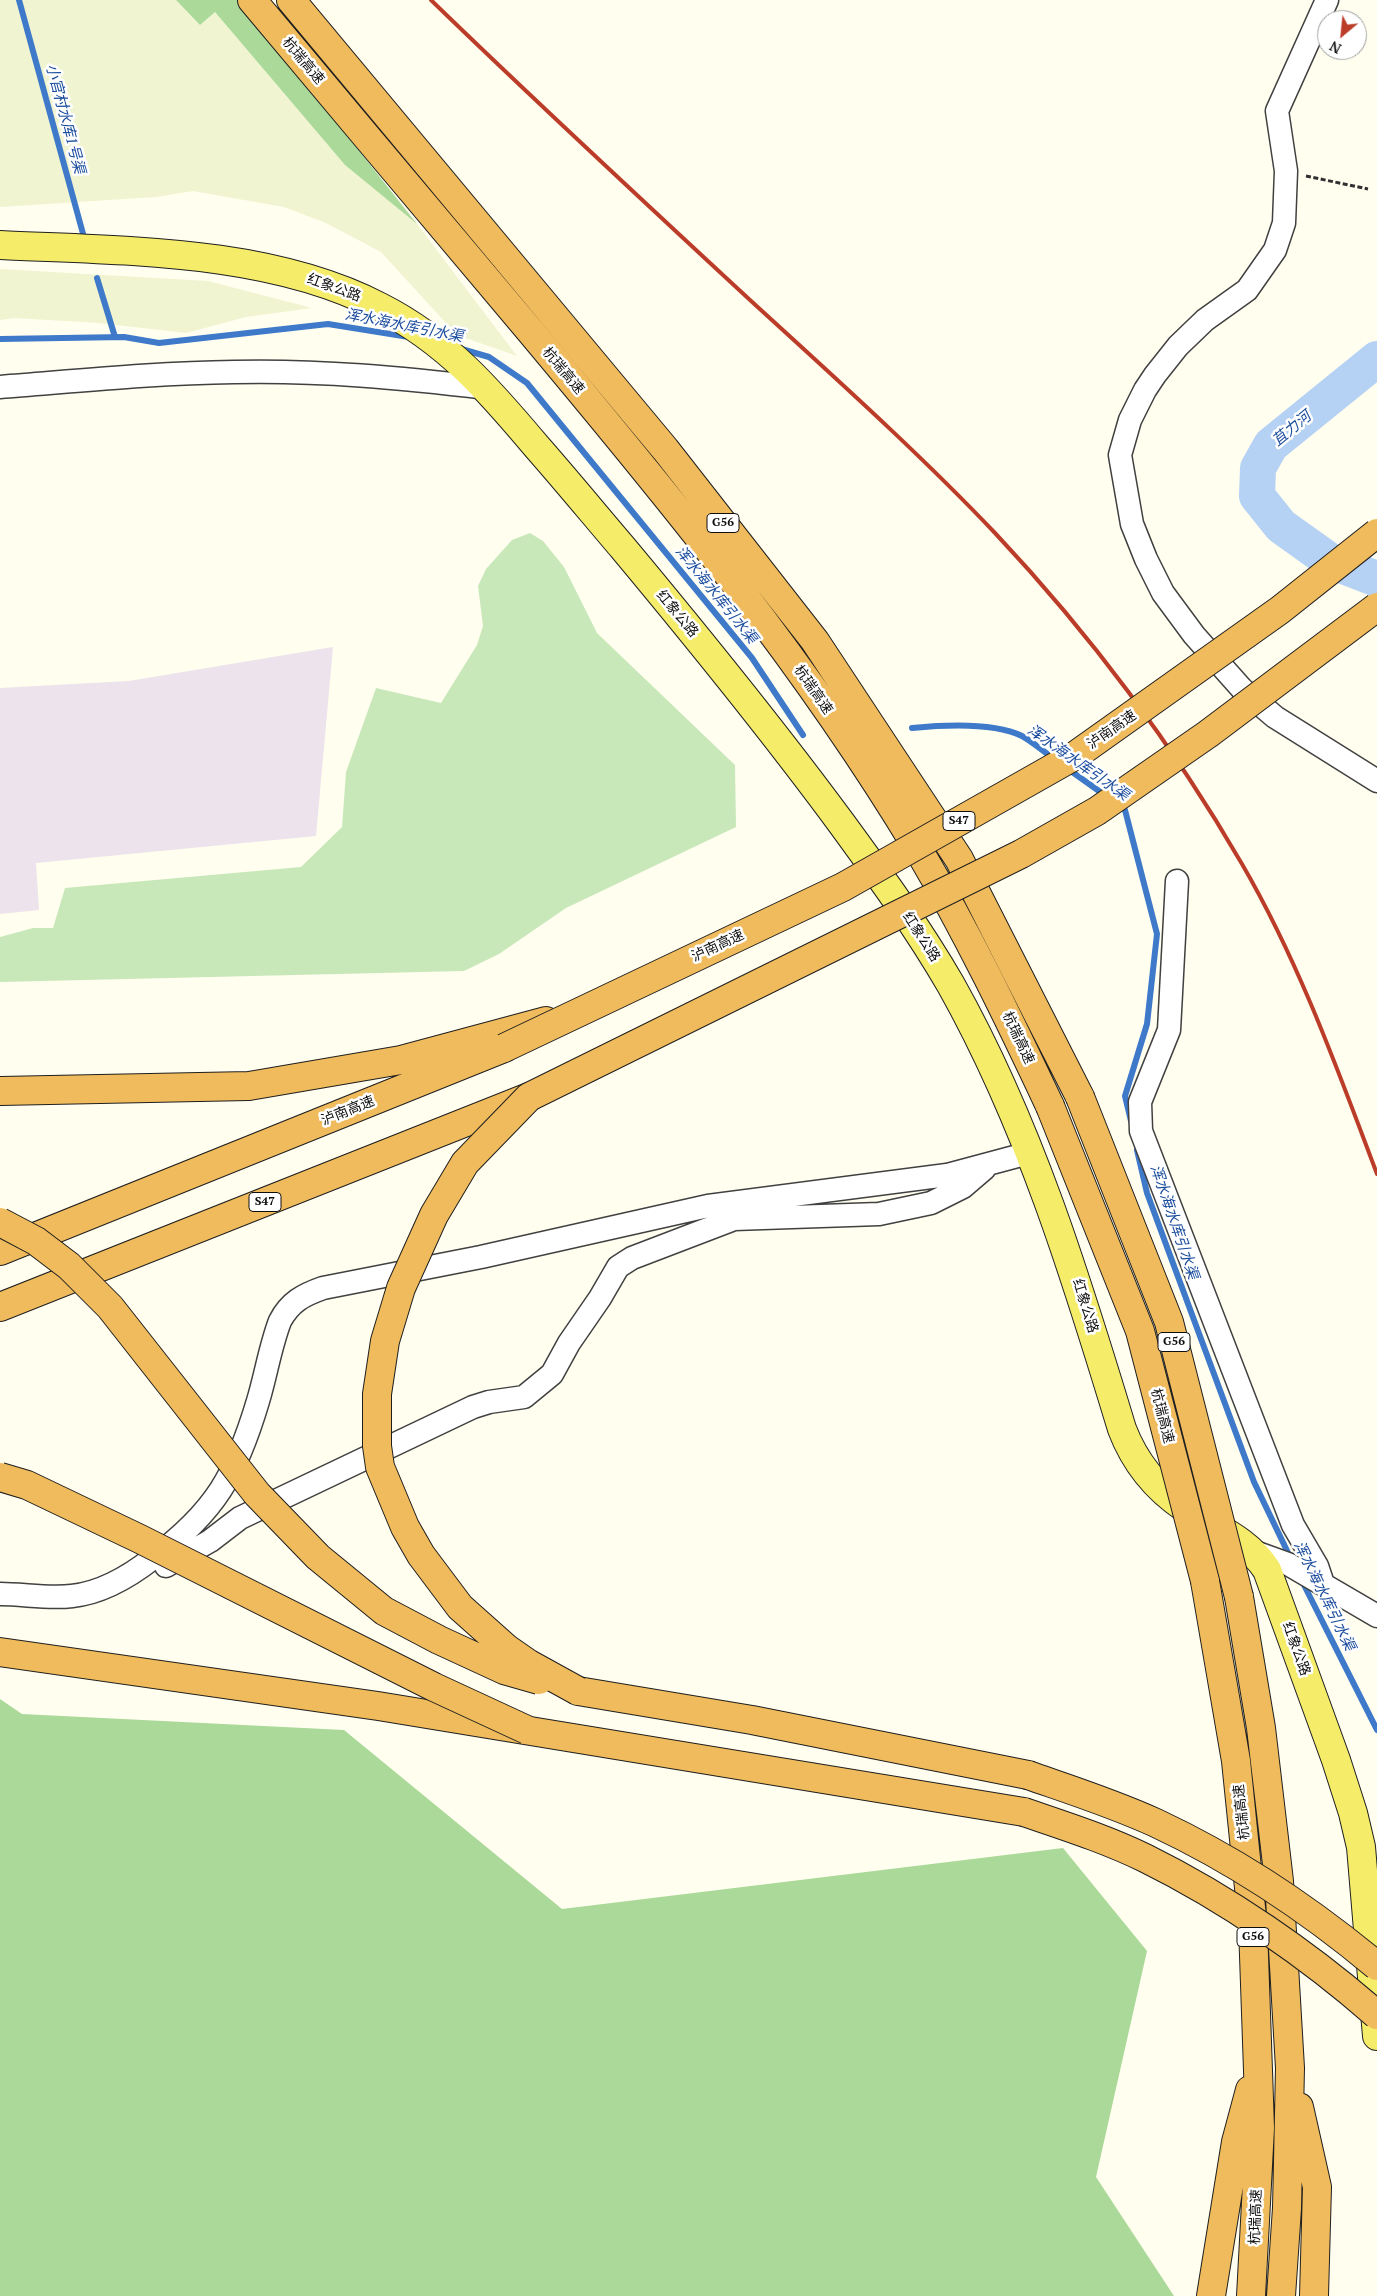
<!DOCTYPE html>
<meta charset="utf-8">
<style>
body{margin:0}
#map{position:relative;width:1377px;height:2296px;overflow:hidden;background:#fffeef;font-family:"PT Serif",serif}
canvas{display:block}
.north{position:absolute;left:1317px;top:10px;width:50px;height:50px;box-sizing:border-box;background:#fff;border:1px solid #9f9f9f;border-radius:50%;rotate:208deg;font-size:14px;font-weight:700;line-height:20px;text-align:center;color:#0e0e0e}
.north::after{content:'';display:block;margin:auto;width:18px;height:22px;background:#bb3d29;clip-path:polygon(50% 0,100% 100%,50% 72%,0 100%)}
</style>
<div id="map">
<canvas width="1377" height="2296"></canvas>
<div class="north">N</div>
</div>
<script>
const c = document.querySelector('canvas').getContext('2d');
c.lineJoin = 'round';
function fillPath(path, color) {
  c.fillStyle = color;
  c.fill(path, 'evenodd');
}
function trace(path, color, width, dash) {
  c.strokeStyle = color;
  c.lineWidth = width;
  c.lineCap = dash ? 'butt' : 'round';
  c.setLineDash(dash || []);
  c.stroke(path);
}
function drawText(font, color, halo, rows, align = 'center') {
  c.font = font + ' "PT Serif","Noto Sans SC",serif';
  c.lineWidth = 5;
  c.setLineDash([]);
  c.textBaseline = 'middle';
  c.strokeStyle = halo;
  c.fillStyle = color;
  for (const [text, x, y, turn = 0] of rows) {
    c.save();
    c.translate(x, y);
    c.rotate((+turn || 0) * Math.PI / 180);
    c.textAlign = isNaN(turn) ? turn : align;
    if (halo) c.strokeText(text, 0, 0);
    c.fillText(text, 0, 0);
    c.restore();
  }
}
fillPath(new Path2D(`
 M333,647l-17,189 -280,27 3,47 -39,4v-226l129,-7z`), '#ece3ec');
fillPath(new Path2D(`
 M0,0h176l24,25 15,-13 130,153 72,59 100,132 -60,-21 -76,-83 -55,-29 -42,-16 -91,-16 -37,6 -156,10z
 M0,269l208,12 104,27 -66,9 -60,16 -87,-10 -84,-5 -15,2z`), '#f0f4d0');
fillPath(new Path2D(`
 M530,533l13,8 21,26 33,66 138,132 1,62 -170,81 -67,46 -35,17 -464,11v-45l33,-9h20l12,-40 236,-21 41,-40 4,-55 30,-84 65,15 36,-58 6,-19 -5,-40 8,-17 26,-29z`), '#c9e8ba');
fillPath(new Path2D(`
 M176,0h64l177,224 -72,-59 -130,-153 -15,13z
 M0,1699l22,15 322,16 218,179 501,-61 84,103 -51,226 78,119h-1174z`), '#aad999');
trace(new Path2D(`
 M19,0l66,241
 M97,278l18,59
 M0,339l124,-2 35,6 169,-19 81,13
 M458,348l31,9 38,26 225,275 51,77
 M912,728c31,-3 81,-6 110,8 11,6 21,15 32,23
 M1068,769l38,27
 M1119,805l6,5 32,124 -10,90 -22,72 6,25
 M1137,1150l10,43 107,289 37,77
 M1301,1579l76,151`), '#3e79ca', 6);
trace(new Path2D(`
 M1377,359l-106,86 -13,23 -1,28 24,30 49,35 47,18`), '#b5d1f4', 36);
const minor = new Path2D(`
 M1327,0l-50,111 9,60 -2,52 -9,27 -28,40 -42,30 -27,26 -23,29 -10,15 -15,30 -10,35 12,69 14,35 17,34 31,42 48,54 33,28 102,64
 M0,387c78,-6 156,-14 234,-15 85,-2 169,6 253,16
 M1177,881l-8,149 -29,72 1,29 152,394 24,41 6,18
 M1252,1551l36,13 89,52
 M166,1566l44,-25 30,-23 233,-111 16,-5 35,-5 28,-23 17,-31 31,-45 18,-31 14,-9 102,-39 145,-5 52,-11 32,-16 21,-18
 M0,1594c24,0 48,5 72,2 29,-3 58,-20 81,-38 62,-46 83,-83 105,-157 8,-26 12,-54 22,-80 10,-19 23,-26 43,-33l158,-31 227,-51 239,-31 82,-22`);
const major = new Path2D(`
 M0,245c123,6 269,4 380,62 67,34 110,84 157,140 29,33 57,67 86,101 75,90 149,181 219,276 38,52 76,104 109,161 78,139 125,292 171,444 13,34 33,59 63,79 30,20 62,31 82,62l69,190 17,53 8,34 16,189`);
const highway = new Path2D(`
 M252,0c93,111 185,221 279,332 138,165 276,332 387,517 49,83 91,170 132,257
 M291,0l374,449 150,192 144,218 121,238
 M0,1091l249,-5 152,-26 145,-39
 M0,1251l504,-203
 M0,1307l529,-210
 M1205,1581l31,180 17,166 7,201 -9,168
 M1239,1597l22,131 18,153 11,187 -3,140 -6,88
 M0,1652l378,54 646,106
 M578,1691l174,29 276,55
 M1299,2107l18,80 -3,109
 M1211,2296l25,-154 14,-52`);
trace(minor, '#414141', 25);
trace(major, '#1f1f1f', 30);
trace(highway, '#1f1f1f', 30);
trace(new Path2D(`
 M1306,176l62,13`), '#303030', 3, [5, 2.5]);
trace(minor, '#fff', 22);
trace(major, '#f5ec69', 28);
trace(highway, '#f0bb5c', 28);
trace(new Path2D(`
 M431,0c105,102 212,201 319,300 83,76 167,151 245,233 94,100 178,212 247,331 57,98 95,204 135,310`), '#bb3d29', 4);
const highwayBridge = new Path2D(`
 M504,1048l339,-161 233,-132 204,-145 97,-77
 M1080,1097l89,225 70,275
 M1050,1106l90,225 65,250
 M0,1222l36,19 33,25 41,41 147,187 61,63 66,54 55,29 65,30 35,10
 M0,1477l27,8 113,54 294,148 93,43
 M578,1691l-49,-27 -23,-16 -46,-41 -39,-52 -16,-28 -25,-60 -3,-21v-52l8,-53 16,-53 33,-73 31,-52 64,-66 492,-243 76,-43 111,-77 169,-127
 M1028,1775c43,15 87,29 128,48 79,37 154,87 221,143
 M1024,1812c41,14 82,27 121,46 81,40 164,97 232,157`);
trace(highwayBridge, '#1f1f1f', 30, []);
trace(highwayBridge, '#f0bb5c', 28);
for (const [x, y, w] of [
 [723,523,32],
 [959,821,32],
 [265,1202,32],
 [1174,1342,32],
 [1253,1937,32]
]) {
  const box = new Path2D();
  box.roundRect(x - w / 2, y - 9.5, w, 19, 4);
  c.fillStyle = '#fff';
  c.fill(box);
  trace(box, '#0e0e0e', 1);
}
drawText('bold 12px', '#0e0e0e', null, [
 ["G56",723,523],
 ["S47",959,821],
 ["S47",265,1202],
 ["G56",1174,1342],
 ["G56",1253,1937]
]);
drawText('14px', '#0e0e0e', '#fff', [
 ["杭瑞高速",303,61,50],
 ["红象公路",334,288,20],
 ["杭瑞高速",563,371,50],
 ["红象公路",677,614,50],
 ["杭瑞高速",813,690,55],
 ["泸南高速",1112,730,-35],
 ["红象公路",921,937,57],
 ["泸南高速",718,946,-25],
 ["杭瑞高速",1018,1038,65],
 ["泸南高速",348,1111,-22],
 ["红象公路",1085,1306,73],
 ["杭瑞高速",1162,1416,76],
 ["红象公路",1296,1649,70],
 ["杭瑞高速",1242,1812,-96],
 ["杭瑞高速",1256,2217,-88]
]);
drawText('italic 15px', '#1a4c9d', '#fff', [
 ["小官村水库1号渠",65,119,75],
 ["浑水海水库引水渠",404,326,11],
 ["苴力河",1292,429,-40],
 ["浑水海水库引水渠",716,595,51],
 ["浑水海水库引水渠",1078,763,35],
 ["浑水海水库引水渠",1174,1222,71],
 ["浑水海水库引水渠",1324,1596,64]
]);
</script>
